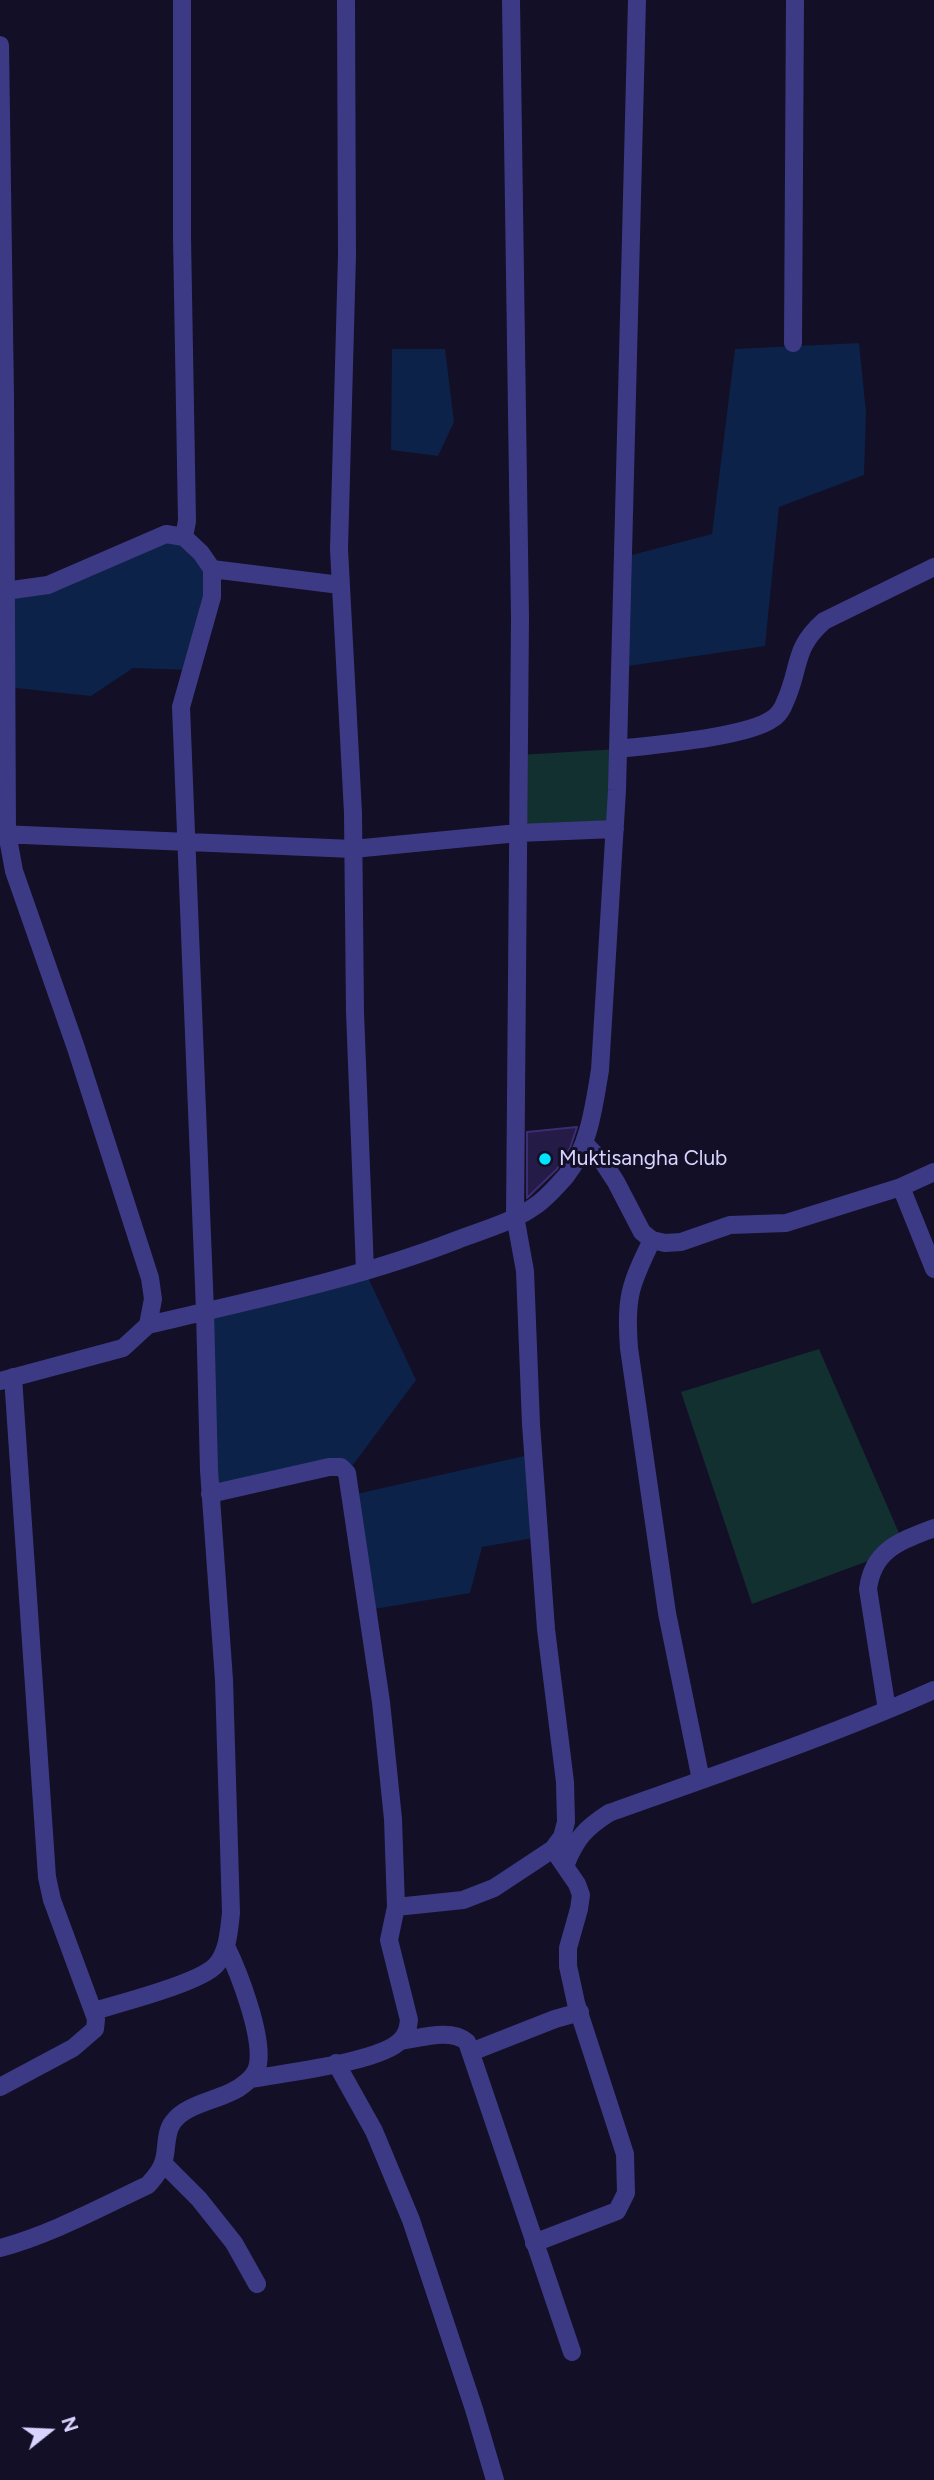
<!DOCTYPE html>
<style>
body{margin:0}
#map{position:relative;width:934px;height:2480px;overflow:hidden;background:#130f26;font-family:Figtree,sans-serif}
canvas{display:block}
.north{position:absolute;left:14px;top:2396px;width:70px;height:70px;-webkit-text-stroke:5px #130f26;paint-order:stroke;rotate:72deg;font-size:19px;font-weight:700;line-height:28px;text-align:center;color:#d9d4ff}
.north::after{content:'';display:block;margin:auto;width:24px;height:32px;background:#d9d4ff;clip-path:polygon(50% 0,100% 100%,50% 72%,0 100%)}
</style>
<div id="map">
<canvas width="934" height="2480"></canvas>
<div class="north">N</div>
</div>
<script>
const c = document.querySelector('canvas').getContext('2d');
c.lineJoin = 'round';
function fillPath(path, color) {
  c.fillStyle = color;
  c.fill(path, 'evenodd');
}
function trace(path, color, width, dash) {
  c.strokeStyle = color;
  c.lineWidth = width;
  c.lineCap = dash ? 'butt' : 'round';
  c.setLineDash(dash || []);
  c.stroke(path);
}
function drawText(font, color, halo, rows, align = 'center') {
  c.font = font + ' Figtree,sans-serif';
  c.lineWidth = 6;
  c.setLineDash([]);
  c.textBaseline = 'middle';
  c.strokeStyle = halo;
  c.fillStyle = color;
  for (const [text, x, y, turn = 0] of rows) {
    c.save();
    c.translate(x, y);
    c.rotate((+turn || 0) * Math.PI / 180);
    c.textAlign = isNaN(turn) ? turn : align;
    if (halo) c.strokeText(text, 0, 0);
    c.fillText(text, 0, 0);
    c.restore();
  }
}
fillPath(new Path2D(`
 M618,749l-3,80 -97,4 1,-78z
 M819,1349l83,191 -23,17 -127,47 -71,-212z`), '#12302f');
fillPath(new Path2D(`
 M859,343l7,69 -2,63 -85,32 -14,139 -144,21 3,-110 88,-23 23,-185z
 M392,349h53l9,73 -16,34 -47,-6z
 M166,534l46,35 -20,101 -59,-2 -42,28 -85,-9 -1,-96 26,-3z
 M365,1271l51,109 -69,93 -6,-6 -131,27 -5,-182z
 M533,1454l6,83 -57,10 -12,46 -102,17 -16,-115z`), '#0c2248');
const building = new Path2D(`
 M577,1127l-7,21 -13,21 -30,29v-66z`);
fillPath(building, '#241b47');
trace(building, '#3b2d73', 2);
trace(new Path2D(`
 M182,0v237l5,284 -3,16
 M346,0l1,255 -8,294 14,264 2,199 10,259
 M0,45l5,353 2,435 7,38 62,177 74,230 3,21 -5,26 -25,23 -123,33
 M793,343l2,-343
 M212,569l128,16
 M5,591l43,-6 118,-51 18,3 17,16 11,16v28l-31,110 24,604 4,159 15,210 7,233c-2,17 -3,39 -15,52 -16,18 -96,38 -122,46
 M618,749c34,-4 130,-12 154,-30 6,-3 11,-11 13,-17 16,-34 7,-53 39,-81l110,-54
 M0,834l353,15 165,-16 97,-4
 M584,1143l19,19 13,20 26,50 10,8 13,3 16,-1 49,-17 56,-2 115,-36 33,-15
 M901,1187l33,82
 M652,1240c-22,45 -27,58 -23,108l38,265 34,167
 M148,1325c104,-25 209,-46 309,-85 26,-10 56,-18 78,-34 11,-7 22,-20 31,-30 23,-29 28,-70 34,-106l17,-280 20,-790
 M210,1494l119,-27h12l6,6 34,229 12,117 3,88 -7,33 20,80c-1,8 -2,14 -8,20 -19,22 -118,33 -150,39
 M887,1710l-19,-121c5,-40 33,-48 66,-61
 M565,1866c11,-27 19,-37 44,-53 109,-39 219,-76 325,-123
 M396,1907l67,-7 31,-12 59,-39 9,-12 4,-15 -1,-40 -19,-153 -15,-205 -6,-153 -10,-55 5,-598 -9,-618
 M400,2041c21,-3 51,-13 67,1l105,310
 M471,2052l84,-33 25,-7
 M336,2063l38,68 37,89 63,189 21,71
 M0,2087l73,-39 22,-19 1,-10 -44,-119 -5,-23 -34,-500
 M163,2163l36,36 35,44 23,41
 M534,2243l83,-32 9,-18 -1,-39 -49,-151 -8,-37v-18l11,-39 2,-14 -4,-11 -24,-35
 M0,2248c52,-14 99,-40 148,-63 6,-7 12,-13 15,-22 5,-13 1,-29 10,-41 11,-16 39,-21 56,-29 12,-5 27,-16 29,-29 5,-29 -19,-91 -32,-118`), '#3d3a85', 18);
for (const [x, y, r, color] of [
 [545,1159,7,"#00e5ff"]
]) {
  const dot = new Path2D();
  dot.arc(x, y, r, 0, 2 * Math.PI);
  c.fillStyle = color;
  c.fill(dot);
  trace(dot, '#130f26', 2.5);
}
drawText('21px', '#d9d4ff', '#130f26', [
 ["Muktisangha Club",559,1159]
], 'left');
</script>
